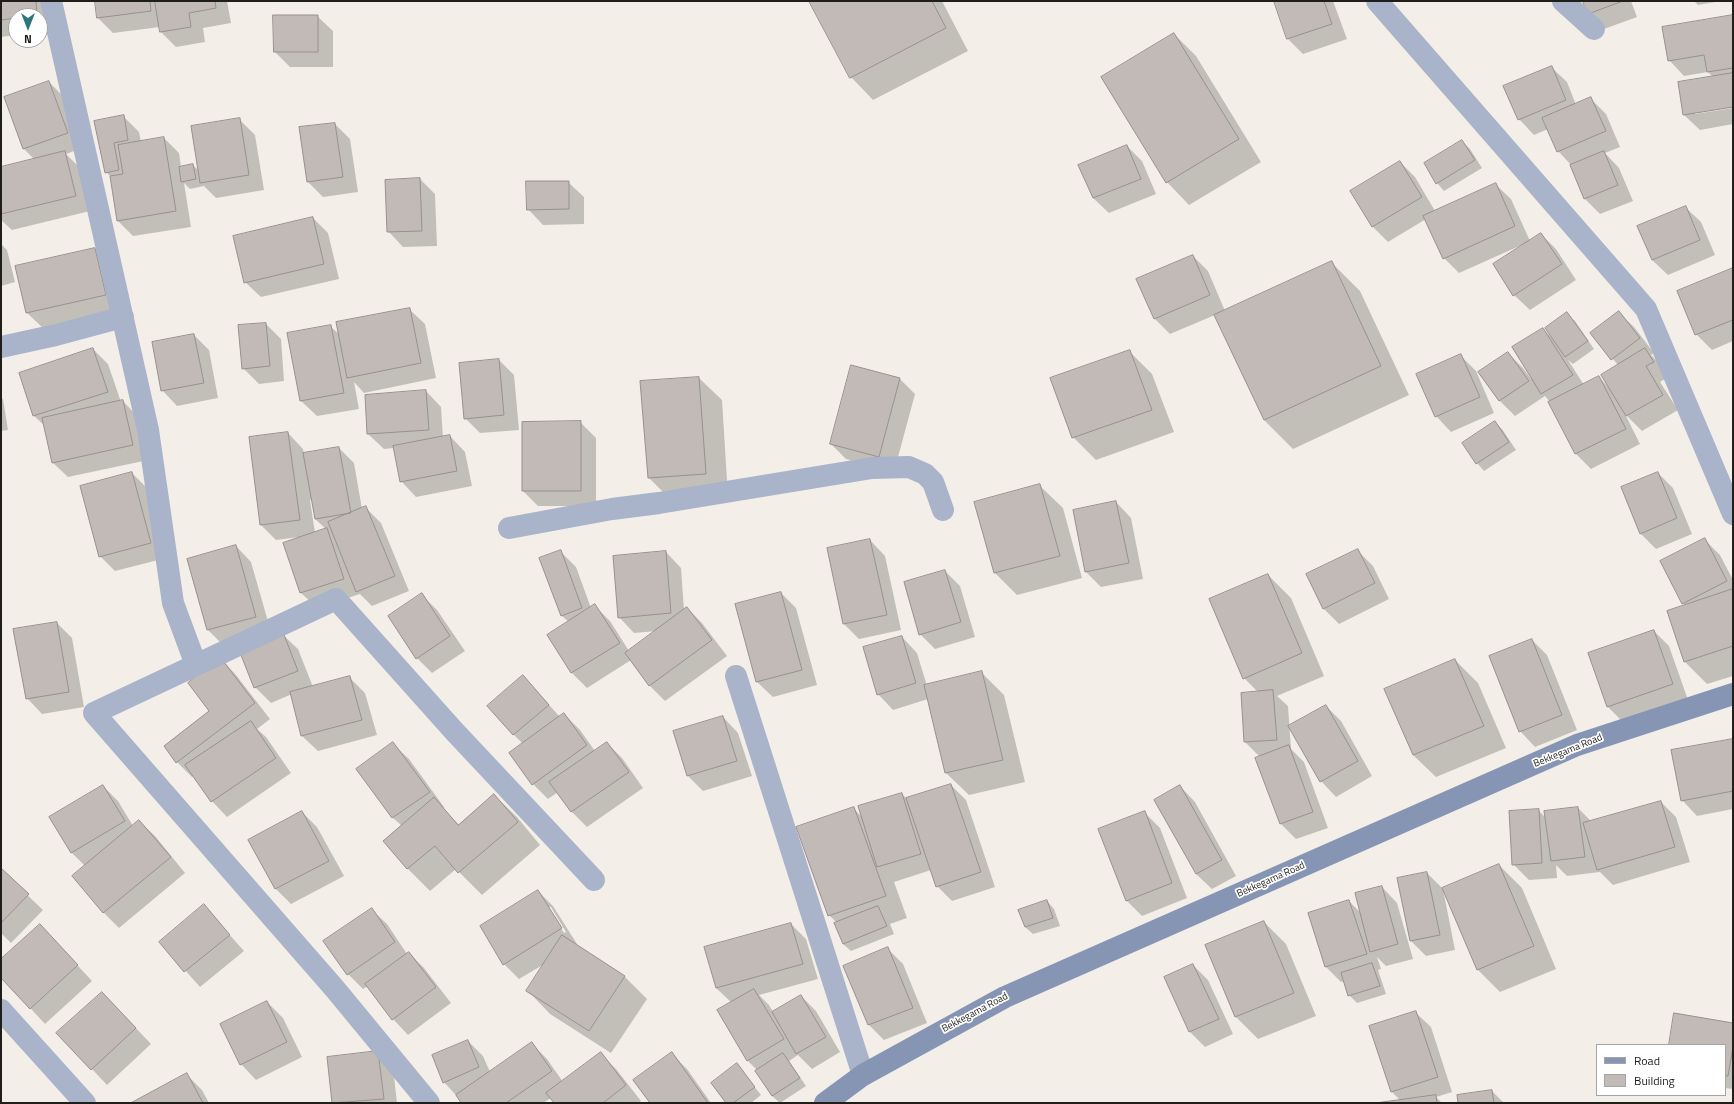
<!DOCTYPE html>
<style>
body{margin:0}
#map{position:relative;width:1734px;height:1104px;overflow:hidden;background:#f3efe8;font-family:"Titillium Web",sans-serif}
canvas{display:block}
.frame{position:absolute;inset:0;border:2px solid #1f1e1b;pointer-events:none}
.legend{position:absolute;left:1596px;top:1044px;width:130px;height:52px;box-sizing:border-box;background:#fff;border:1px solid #a5a5a4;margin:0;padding:5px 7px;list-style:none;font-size:12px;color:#1f1e1b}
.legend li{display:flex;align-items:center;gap:8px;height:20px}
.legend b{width:20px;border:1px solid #a5a5a4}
.north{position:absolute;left:8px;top:8px;width:40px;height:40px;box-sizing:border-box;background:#fff;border:1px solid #a5a5a4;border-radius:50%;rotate:180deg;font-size:11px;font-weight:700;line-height:16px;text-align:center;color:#1f1e1b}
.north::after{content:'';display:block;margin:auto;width:14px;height:18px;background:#2d777b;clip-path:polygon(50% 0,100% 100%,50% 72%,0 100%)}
</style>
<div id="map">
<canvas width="1734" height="1104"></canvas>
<div class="frame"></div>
<ul class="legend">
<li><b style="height:5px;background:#8795b5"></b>Road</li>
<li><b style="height:11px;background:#c2bab6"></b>Building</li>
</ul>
<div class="north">N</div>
</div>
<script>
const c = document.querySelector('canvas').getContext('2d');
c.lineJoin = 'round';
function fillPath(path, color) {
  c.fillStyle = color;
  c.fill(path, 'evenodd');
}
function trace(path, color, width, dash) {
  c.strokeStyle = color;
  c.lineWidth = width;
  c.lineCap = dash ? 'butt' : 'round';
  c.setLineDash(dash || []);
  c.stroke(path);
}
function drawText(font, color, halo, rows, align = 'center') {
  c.font = font + ' "Titillium Web",sans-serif';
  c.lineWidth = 3.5;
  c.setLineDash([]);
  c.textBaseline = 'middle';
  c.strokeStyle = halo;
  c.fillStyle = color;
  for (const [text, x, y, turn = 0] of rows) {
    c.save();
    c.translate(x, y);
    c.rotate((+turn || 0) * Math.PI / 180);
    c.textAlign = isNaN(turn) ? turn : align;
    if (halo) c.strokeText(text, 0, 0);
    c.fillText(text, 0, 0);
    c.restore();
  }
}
fillPath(new Path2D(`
 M1,1h48l3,29 -12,2v-16h-24v19l-15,2z
 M96,1h131l4,22 -28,5 2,14 -29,5 -15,-15 -1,-5 -47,6 -15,-15z
 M810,1h132l26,50 -95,49 -22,-23z
 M1275,1h58l14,38 -44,15 -15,-15z
 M1584,1h47l6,16 -33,12 -15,-15z
 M1694,1h27l-23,4z
 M274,16h43l16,15v36h-43l-15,-15z
 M1733,16v90l-38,6v2l38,-6v16l-33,6 -16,-15 29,-38 -5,-5 -24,4 -15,-16z
 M1174,34l22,22 65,106 -72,43 -22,-23z
 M1551,67l16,15 9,23 15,-6 15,15 14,33 -15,6 14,15 14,33 -33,13 -15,-15 -13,-33 -14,-15 -10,-22 -14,6 -15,-16z
 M49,82l15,15 18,51 -16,6 14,14 10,43 -78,19 -11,-10v-52l34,-8 -11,-11 -19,-51z
 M123,116l16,16 2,10 23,-4 15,15 2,14 12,-2 6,6 40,-52 16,16 9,55 -48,8 -12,-12 -14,3 -6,-6 7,44 -58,9 -15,-15 -7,-44 -5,-5 -10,-50z
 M335,124l15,15 8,53 -35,5 -15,-15 -8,-54z
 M1462,141l8,8 12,19 -38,23 -7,-8z
 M1127,146l15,15 14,33 -47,19 -16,-15z
 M1400,162l15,15 20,34 60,-27 16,15 19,42 11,-7 15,15 20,31 -46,30 -16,-15 10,-51 -65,29 -15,-15 -18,-39 -38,23 -15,-15z
 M420,179l15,15 2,52 -34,1 -15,-16z
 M568,182l16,15v27l-41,1 -15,-16z
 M1685,207l16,15 14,33 -47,20 -16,-15z
 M313,218l15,15 11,46 -78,18 -16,-15z
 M1,244l6,6 8,32 -14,4z
 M95,249l15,15 11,46 -78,18 -16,-15 -11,-46z
 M1193,256l15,15 17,40 106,-49 29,29 49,104 -116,54 -29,-29 -49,-105 -45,19 -15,-15 -17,-40z
 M1733,269v72l-21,9 -16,-16z
 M409,309l16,15 11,54 -72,15 -10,-11 5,27 -42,7 -16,-15 -12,-67 41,-8 10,9z
 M1618,312l16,15 20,26 -3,2 9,9 8,13 -8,5 18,28 -36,21 -17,-17 15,30 -49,25 -15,-15 -26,-52 -5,-6 -30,20 -15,-15 -20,-29 28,-19 15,15 8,11 2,-1 10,-49 8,8 16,-23 8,7 19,28 -21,15 -5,-4 16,25 15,-8 10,11 9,-23 -27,-32z
 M266,324l15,15 3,42 -25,3 -16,-16z
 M194,335l15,15 9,48 -41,8 -15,-16z
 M93,349l15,15 13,38 2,-1 15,16 10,43 -80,17 -16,-15 -7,-36 -11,-10 -14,-43z
 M1129,351l23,23 22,58 -78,28 -23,-23z
 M1460,355l16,16 18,42 -43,19 -15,-16z
 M499,360l15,15 5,55 -39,3 -15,-15z
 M699,378l23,22 6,96 -57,4 -22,-22z
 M900,379l15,15 -21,78 -48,-13 -15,-15z
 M426,391l15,16 2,31 7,-2 15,16 7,34 -56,11 -15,-16 -7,-33 -10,1 -16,-15z
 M1,398l2,1 5,31 -7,1z
 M580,422l16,16v68h-58l-15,-15z
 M1495,422l7,7 14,21 -32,21 -7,-8z
 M288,433l15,16 1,5 35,-6 15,15 8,46 4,-1 15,15 28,68 -37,15 -12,-12 -43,14 -16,-15 -17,-50 15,-6 -23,3 -15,-15zM312,499l3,20 11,10 -11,4 -5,-33z
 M132,473l15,15 19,70 -51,13 -15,-15z
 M1658,473l15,15 19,46 -36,15 -15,-15z
 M1040,486l23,22 19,70 -65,17 -22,-22 -19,-70z
 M1116,502l15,16 12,61 -42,8 -15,-15 -12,-61z
 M870,540l15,16 16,74 -42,9 -15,-15z
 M1705,540l15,15 13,25v96l-26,8 -22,-22 -17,-51 17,-5 -24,-44z
 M236,546l15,16 20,70 -48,13 -15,-15 -20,-71z
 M1358,551l15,15 16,33 -50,25 -16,-16z
 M561,552l15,15 15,41 4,-2 15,15 19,30 28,-20 -23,2 -15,-16 47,-65 15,16 3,42 3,-2 15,15 25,33 -62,45 -15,-15 -19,-26 -44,28 -15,-15 -24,-38 21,-13 -7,-6 -21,-57z
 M945,571l15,15 15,51 -40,12 -15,-15z
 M1268,575l23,23 33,78 -47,20 11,10 3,43 13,13 24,66 -32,11 -15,-15 -25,-66 4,-1 -15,-15 13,-50 -14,-14z
 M781,593l15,15 21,77 -44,12 -16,-15z
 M422,595l15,15 28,41 -33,22 -15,-15z
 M57,623l15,15 12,69 -42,7 -15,-16z
 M1654,631l15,15 19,54 -65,22 -15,-15 -18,-53z
 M282,634l16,15 15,38 37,-9 15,15 12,42 -59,16 -16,-15 -10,-42 -21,9 -16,-16z
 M902,637l15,16 10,33 54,-14 23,23 21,87 -56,13 -23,-22 -18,-74 -35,11 -15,-16z
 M1532,640l15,15 30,75 -42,17 -15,-16z
 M221,659l15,16 34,44 -13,10 9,8 25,36 -64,44 -15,-16 -18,-25 -2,1 -15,-15 -12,-16 46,-34z
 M1455,660l23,23 28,65 -70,29 -23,-22 -27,-65z
 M523,676l37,41 4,-3 16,16 15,21 12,-8 15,15 21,30 -56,39 -15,-15 -14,-20 -10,7 -15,-15 -10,-40 -10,-10z
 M1326,706l15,15 31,55 -36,21 -15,-16z
 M723,717l15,16 14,43 -49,15 -15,-15 -14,-44z
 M1733,740v69l-36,7 -15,-16z
 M393,744l16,15 35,48 -1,1 16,17 35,-30 23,22 23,28 -58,50 -26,-26 -26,22 -22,-22 -24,-28 18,-15 -9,-8 -35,-49z
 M951,785l15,15 29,87 -43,14 -15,-15 -6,-16 -37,12 13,36 -17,6 4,10 -43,17 -8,-7 -6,-21 -8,-8 24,-107 9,9 40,-23 5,5z
 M103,786l15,15 15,25 6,-5 16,15 30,37 -66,55 -15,-15 -31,-37 12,-10 -13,-13 -21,-36z
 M1180,786l15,16 41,74 -24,13 -16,-15z
 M1661,802l15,15 14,45 -77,23 -13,-13 -33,4 -11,-11 1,13 -28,2 -16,-16 25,-54 8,8 32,-10 14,14z
 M302,812l15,15 27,49 -53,28 -15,-15 -27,-48z
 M1145,813l15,15 27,70 -45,18 -16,-16z
 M1499,865l23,23 34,81 -56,23 -22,-22 -35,-81 12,61 -29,6 -15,-15 16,-68 16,16z
 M1,870l42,40 -32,33 -10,-10z
 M1382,887l15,16 16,56 -27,7 -9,-9 4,12 -3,1 8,24 -29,9 -8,-8 -4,-14 -4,1 -15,-15 -17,-54 40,-12 12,12z
 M538,891l15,15 24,38 -2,1 49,31 23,23 -36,54 -61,-39 -22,-23 18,-28 -27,16 -15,-15zM548,907h3l15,25 -2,1z
 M1047,901l7,8 6,17 -27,8 -8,-7 -5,-17z
 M204,906l40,45 -44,36 -40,-45z
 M371,909l16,15 20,30 2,-1 15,15 27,35 -43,32 -15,-16 -25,-33 -5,3 -15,-15z
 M1264,922l22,22 30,72 -58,23 -22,-22 -30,-72z
 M791,924l15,15 12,40 -59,16 10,10 4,7 28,-16 15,15 24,41 -28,17 -14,-14 -9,6 17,25 -26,17 -8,-7 -14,-25 -10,-10 -29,-51 13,-7 -16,-15z
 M55,941l37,40 -47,43 -44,-48v-15z
 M888,949l15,15 24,59 -43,17 -15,-15z
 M1193,965l15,15 25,54 -28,13 -15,-15z
 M267,1002l16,16 19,39 -46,23 -15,-16z
 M117,1008l34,36 -44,41 -49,-52z
 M1415,1012l16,15 21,65 -16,5 6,6h-58l17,-2 -10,-10z
 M1733,1024v65l-8,-1v-43h-55z
 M468,1041l15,15 7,16 41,-29 16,16 16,23 37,-29 16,16 25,32 -3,2h-83l-4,-5 -8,5h-80l-19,-21z
 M378,1052l15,16 4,35h-64l-5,-45z
 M672,1054l15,15 24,34h-60z
 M737,1065l24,30 -10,8h-24z
 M187,1075l15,15 7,13h-76z
 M1492,1091l12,12h-45z`), '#0003');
const building = new Path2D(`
 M1,1h35l1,14 -21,1v2l-15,2z
 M95,1h55l1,10 -54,7z
 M155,1h60l1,7 -27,5 2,14 -31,5z
 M809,1h123l14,27 -96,50z
 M1274,1h50l8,23 -45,15z
 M1583,1h40l-35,13z
 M273,15h45v37h-44z
 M1733,15v53l-26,4 -3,-17 -36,6 -6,-34z
 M1174,33l65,106 -73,44 -65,-106z
 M1552,66l14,34 -48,20 -15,-34z
 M1733,73v34l-50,8 -5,-33z
 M49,81l19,52 -45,16 -19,-52z
 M1591,97l15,34 -49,21 -15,-34z
 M124,115l4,25 -14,3 5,27 -14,3 -11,-52z
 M240,118l9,57 -49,8 -9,-57z
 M335,123l8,54 -36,5 -8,-55z
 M164,137l12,74 -59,10 -7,-45 13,-2 -5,-29z
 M1462,140l13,20 -39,24 -12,-21z
 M1127,145l14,34 -48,19 -15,-33z
 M65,151l11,45 -75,18v-47z
 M1604,151l14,34 -34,14 -14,-34z
 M1400,161l22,36 -50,30 -22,-36z
 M193,164l3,15 -15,3 -2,-15z
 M420,178l2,53 -35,1 -2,-52z
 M526,181h43v28l-42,1z
 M1496,183l19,43 -72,33 -20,-43z
 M1686,206l14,34 -48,20 -15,-34z
 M313,217l11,47 -80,19 -11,-47z
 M1541,233l21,31 -49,32 -20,-32z
 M95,248l11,47 -80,18 -11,-47z
 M1193,255l17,40 -56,24 -18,-40z
 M1332,261l49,105 -117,54 -50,-105z
 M1733,268v52l-38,15 -18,-44z
 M410,308l11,55 -74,15 -11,-56z
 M1619,311l21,27 -29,22 -21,-27z
 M1567,312l21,29 -23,16 -20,-29z
 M266,323l4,43 -28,3 -4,-44z
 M331,325l13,68 -44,8 -13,-68z
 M1543,328l30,47 -32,19 -29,-47z
 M194,334l10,49 -43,8 -9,-49z
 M93,348l15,44 -75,24 -14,-43z
 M1645,348l9,14 -8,4 17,29 -37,21 -25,-41z
 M1130,350l22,60 -80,28 -22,-60z
 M1508,352l21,29 -30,20 -21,-29z
 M1461,354l19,43 -45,20 -19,-43z
 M499,359l5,56 -40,4 -5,-56z
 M851,365l49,13 -21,79 -49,-13z
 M1599,376l27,53 -51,25 -27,-52z
 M699,377l7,97 -58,4 -8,-97z
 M426,390l3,40 -62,4 -2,-39z
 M123,400l10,45 -81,18 -10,-45z
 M581,421v70h-59v-69z
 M1495,421l14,21 -33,22 -14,-21z
 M288,432l12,88 -40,5 -11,-88z
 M450,435l7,36 -57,11 -7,-36z
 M339,447l12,66 -36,6 -12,-66z
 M132,472l19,71 -52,14 -19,-71z
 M1658,472l19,46 -37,16 -19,-47z
 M1040,484l20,72 -66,17 -20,-71z
 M1116,501l13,62 -44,9 -12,-62z
 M366,506l29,70 -39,16 -28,-70z
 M327,528l17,51 -44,14 -17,-50z
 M1705,538l22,43 -45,23 -22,-43z
 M870,539l17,76 -44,9 -16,-76z
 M236,545l20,72 -49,13 -20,-71z
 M1358,549l17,34 -52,26 -17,-35z
 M561,550l21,58 -21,8 -22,-58z
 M666,551l5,62 -53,5 -5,-62z
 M945,570l16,52 -42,13 -15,-53z
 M1268,574l34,79 -59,26 -34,-80z
 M1733,589v57l-49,16 -17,-51z
 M781,592l21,78 -46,12 -21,-78z
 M422,593l28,43 -34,23 -28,-43z
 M595,604l25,39 -49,30 -24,-38z
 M687,607l25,33 -63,46 -24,-33z
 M57,622l12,70 -43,7 -13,-70z
 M1654,630l19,54 -66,23 -19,-54z
 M283,632l15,39 -44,17 -15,-38z
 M902,636l14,47 -39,12 -14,-48z
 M1532,639l30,76 -43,17 -30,-76z
 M221,658l34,45 -79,60 -12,-17 45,-35 -21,-28z
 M1455,659l29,67 -71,29 -29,-66z
 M982,671l21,89 -58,13 -21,-88z
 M523,675l26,30 -36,30 -26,-29z
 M350,676l12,44 -61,16 -11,-44z
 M1273,690l4,50 -33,2 -3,-49z
 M1326,705l32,56 -38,21 -32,-56z
 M564,713l23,32 -55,40 -23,-32z
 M723,716l14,45 -50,15 -14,-45z
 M251,721l25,37 -65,44 -26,-37z
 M1733,739v52l-52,10 -10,-51z
 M393,742l37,50 -38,26 -36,-49z
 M607,742l22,30 -58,40 -22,-30z
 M1289,745l24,67 -33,12 -25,-66z
 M951,784l30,88 -45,15 -30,-89z
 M103,785l22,36 -54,32 -22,-36z
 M1180,785l42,75 -26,14 -42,-74z
 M902,793l19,61 -44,13 -19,-61z
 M494,794l24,28 -60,51 -23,-27 -28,23 -24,-28 51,-44 24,28z
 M1661,801l14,46 -78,23 -14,-47z
 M854,807l32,89 -58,20 -32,-89z
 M1578,807l7,50 -34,4 -7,-50z
 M1539,809l3,54 -30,2 -3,-54z
 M302,811l27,50 -54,28 -27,-49z
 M1145,811l27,72 -46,18 -28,-72z
 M139,820l32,37 -68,56 -31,-37z
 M1499,864l35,82 -57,24 -35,-82z
 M1,868l28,26 -28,29z
 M1427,872l13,63 -30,6 -13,-63z
 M1382,886l16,58 -28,8 -15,-59z
 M538,890l24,38 -59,37 -23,-39z
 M1047,900l6,18 -28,9 -7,-17z
 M1349,900l18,54 -42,13 -17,-54z
 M204,904l26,31 -46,37 -25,-30z
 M878,906l9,20 -44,18 -9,-21z
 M372,908l23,34 -48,33 -24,-34z
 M1264,921l30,72 -59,24 -30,-72z
 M791,923l12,41 -87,24 -12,-41z
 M40,924l38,41 -48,44 -29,-31v-19z
 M562,935l63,41 -36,55 -63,-40z
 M888,947l25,61 -45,17 -25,-59z
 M409,952l27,35 -44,33 -27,-36z
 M1372,963l8,23 -32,10 -7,-23z
 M1193,964l26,55 -30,13 -25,-55z
 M754,989l30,50 -37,22 -30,-51z
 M102,992l34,36 -45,42 -35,-37z
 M801,995l25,42 -30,17 -24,-42z
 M267,1001l20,41 -47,23 -20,-41z
 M1416,1011l22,66 -47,15 -22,-66z
 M1674,1013l59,10v24l-5,29h-3v-31h-56z
 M468,1040l11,27 -36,16 -11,-28z
 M532,1042l20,29 -46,32h-45l-5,-8z
 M378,1051l6,48 -52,4 -5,-46z
 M601,1052l25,33 -23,18h-49l-8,-10z
 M672,1052l36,51h-58l-17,-23z
 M783,1053l17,25 -28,18 -17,-25z
 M737,1063l18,24 -22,16h-7l-15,-20z
 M187,1073l16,30h-72z
 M1492,1090l2,13h-36l-1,-8z
 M1436,1095l1,8h-61z`);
fillPath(building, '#c2bab6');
trace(building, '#97908c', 1);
trace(new Path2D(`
 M51,1l97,429 25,173 23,62
 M1377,1l269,308 87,205
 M1563,1l31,28
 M1,347l55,-12 67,-18
 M509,528l103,-19 47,-6 213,-35 37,-1 16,7 8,8 10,28
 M736,676l127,399
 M1,1010l84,93
 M429,1103l-94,-114 -241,-276 242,-114 118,132 140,149`), '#a9b3c9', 22);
trace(new Path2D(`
 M825,1103l38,-28 142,-78 572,-252 156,-51`), '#8795b5', 22);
drawText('10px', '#1f1e1b', '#fff', [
 ["Bekkegama Road",1568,751,-22],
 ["Bekkegama Road",1271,880,-24],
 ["Bekkegama Road",975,1013,-28]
]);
</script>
